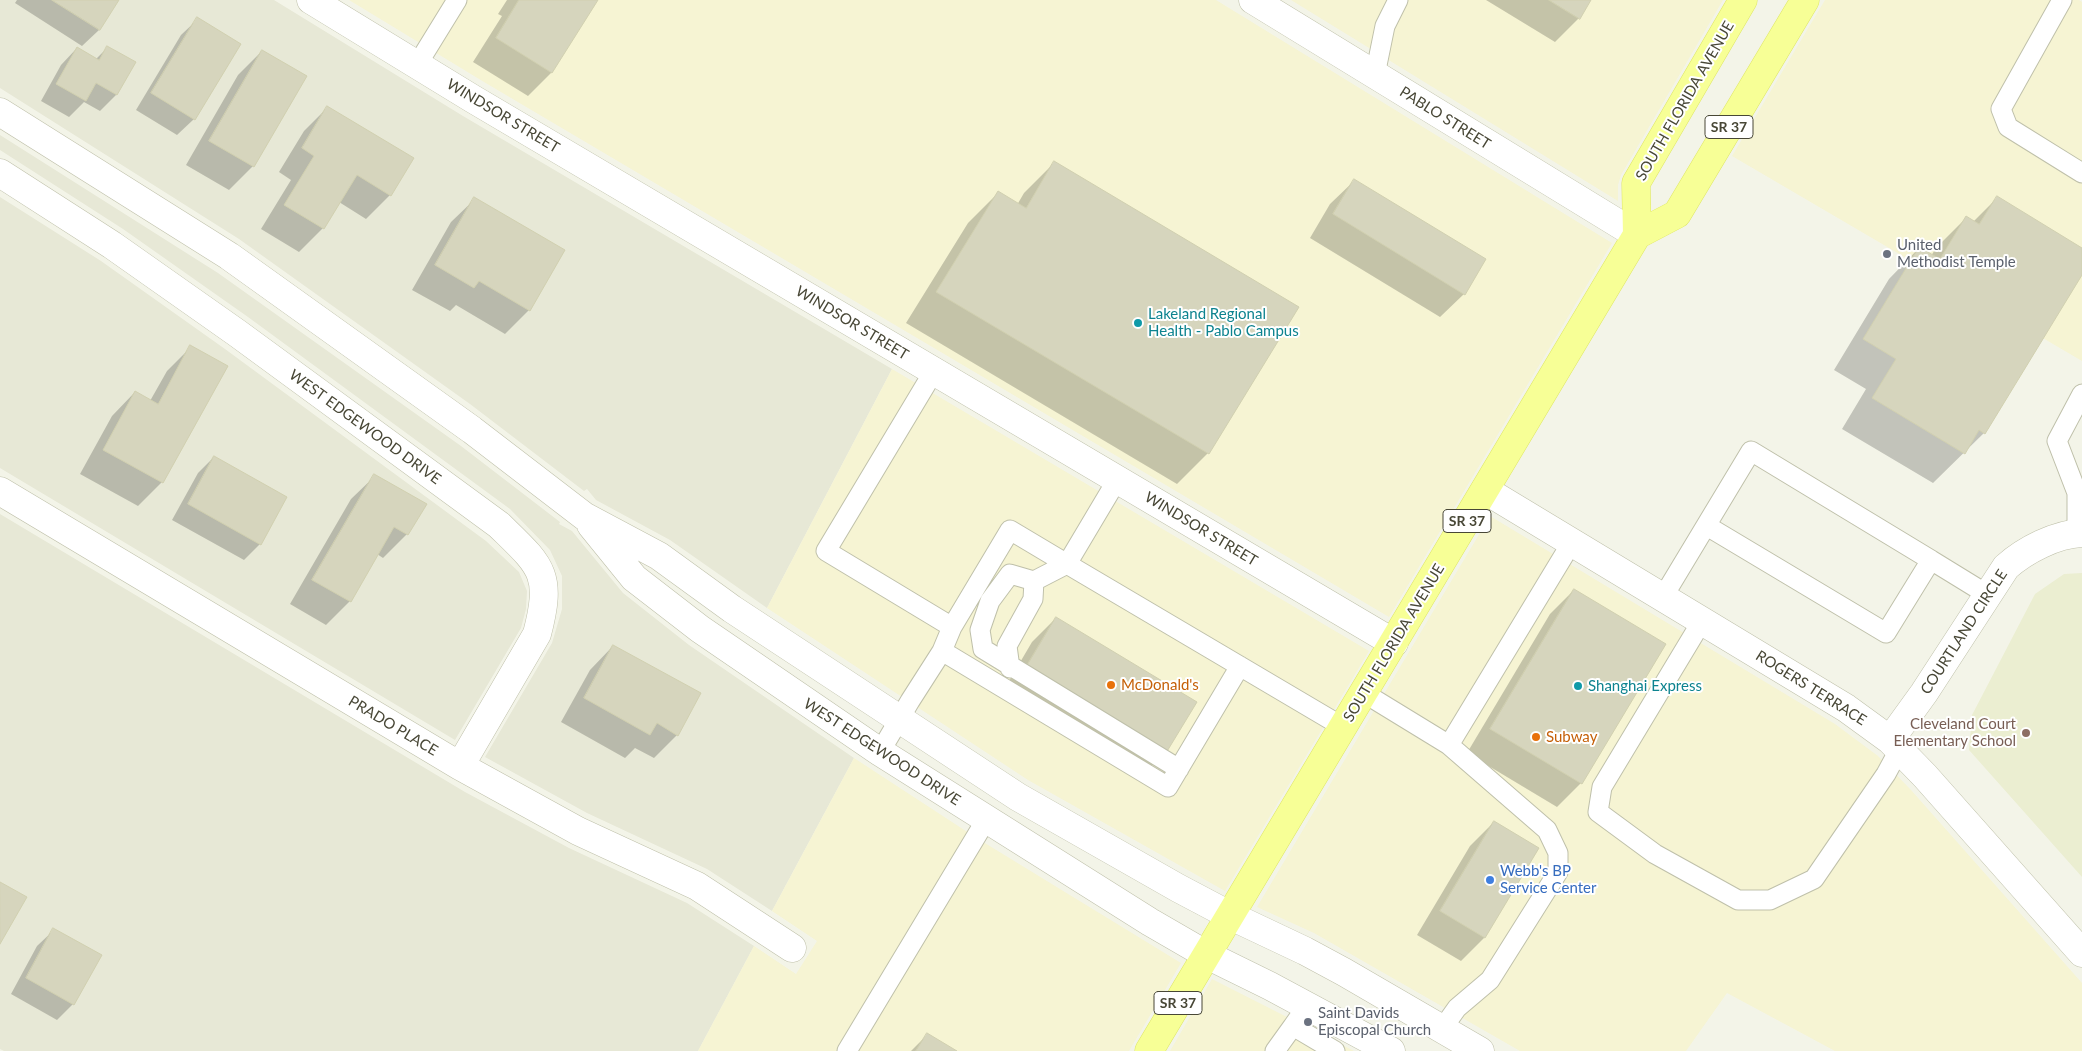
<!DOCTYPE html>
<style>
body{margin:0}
canvas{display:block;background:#f3f4e8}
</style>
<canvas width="2082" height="1051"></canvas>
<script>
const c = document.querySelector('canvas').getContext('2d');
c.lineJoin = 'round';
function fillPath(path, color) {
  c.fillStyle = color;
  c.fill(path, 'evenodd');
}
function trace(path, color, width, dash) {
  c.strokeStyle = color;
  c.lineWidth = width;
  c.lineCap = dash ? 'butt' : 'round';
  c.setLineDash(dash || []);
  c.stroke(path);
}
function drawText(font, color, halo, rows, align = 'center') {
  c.font = font + ' Lato,sans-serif';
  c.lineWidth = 4;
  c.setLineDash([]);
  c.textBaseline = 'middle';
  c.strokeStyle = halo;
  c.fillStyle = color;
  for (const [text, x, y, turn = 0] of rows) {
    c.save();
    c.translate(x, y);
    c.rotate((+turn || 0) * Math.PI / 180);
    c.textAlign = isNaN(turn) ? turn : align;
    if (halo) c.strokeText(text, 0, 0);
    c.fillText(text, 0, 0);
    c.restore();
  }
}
fillPath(new Path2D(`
 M0,0h274l189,116 429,253 -125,239 -97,-68 -74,-40 -9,-11 -3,2 -114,-87 -231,-165 -239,-151z
 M0,135l218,138 243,173 99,76 -1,2 13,7 51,62 66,52 165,113 -82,153 -65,-42 -120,-56 -102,-56 67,-114 10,-34v-33l-12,-26 -40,-41 -262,-192 -125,-88 -123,-79z
 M0,197l101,64 124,88 261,192 33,31 8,19 -1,18 -5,19 -66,112 -455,-272z
 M0,514l465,278 104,56 118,55 67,43 -56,105h-694l-4,-2z`), '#e7e8d6');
fillPath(new Path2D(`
 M349,0h867l396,243 -223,374 -905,-535z
 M1291,0h432l-102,175 -3,10v16z
 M1825,0h254l3,2v359l-350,-205z
 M892,369l477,282 -144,240 -197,-111 -261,-172z
 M1490,516l345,208 43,32 33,34 171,193v68h-247l-108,-58 -41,58h-166l-206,-118 -57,-26z
 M854,758l121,79 206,126 -52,88h-431l56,-105 42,28 21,-33 -45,-30z
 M1212,979l142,72h-184z`), '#f6f4d3');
fillPath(new Path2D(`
 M2082,573v304l-113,-127 3,-35 63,-121 29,-20z`), '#ebeed1');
fillPath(new Path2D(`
 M17,0h101l-19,30 -17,16 -67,-43z
 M507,0h89l-45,73 -23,23 -55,-34 29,-46 -4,-2z
 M1486,0h104l-11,18 -24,24z
 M198,19l-4,100 -17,16 -41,-25 45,-75z
 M108,47l26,16 -18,32 -16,16 -16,-9 -15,15 -28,-16 20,-36 16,-17 19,11z
 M262,51l-9,115 -24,24 -43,-25 52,-90z
 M328,107l62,88 -24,24 -27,-17 -16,26 -24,24 -38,-23 30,-49 -12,-8 25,-41z
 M1054,163l243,144 -89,146 -31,31 -271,-161 62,-100 30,-30 19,12 7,-12z
 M1354,181l110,113 -24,23 -130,-79 20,-34z
 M1997,198l85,52v22l-98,161 -51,50 -91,-54 24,-40 -32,-19 55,-91 30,-31 12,8 5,-8 30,-30 7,4z
 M475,199l54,111 -24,24 -49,-29 -6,6 -38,-21 39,-68z
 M191,347l-29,135 -24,24 -58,-32 32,-58 23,-24 15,9 17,-30z
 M214,457l46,87 -16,16 -72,-40 26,-47z
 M375,476l32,58 -24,24 -6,-4 -27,47 -24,24 -36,-21 61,-105z
 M1574,590l7,193 -24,24 -90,-54 83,-139z
 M1056,618l109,134 -23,24 -140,-83 30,-51z
 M613,646l64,89 -23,23 -19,-10 -10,10 -64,-36 29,-52z
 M1494,822l44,27 -54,89 -23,23 -44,-26 53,-89z
 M54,930l19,74 -16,16 -46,-26 26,-48z
 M927,1035l27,16h-43z`), '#0003');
const building = new Path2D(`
 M52,0h67l-19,30z
 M519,0h79l-46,73 -56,-35z
 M1549,0h42l-11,19z
 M197,17l44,27 -46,76 -44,-27z
 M107,46l29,16 -19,33 -21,-12 -10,18 -30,-17 21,-37 22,13z
 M262,50l45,26 -53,91 -45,-26z
 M327,106l87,52 -23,38 -34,-21 -33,54 -40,-24 30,-49 -12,-8z
 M1054,161l245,146 -90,147 -273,-162 62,-101 28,17z
 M1354,179l132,80 -21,36 -132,-81z
 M1997,196l85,52v27l-97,159 -6,-4 -14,24 -93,-56 24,-39 -33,-20 56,-92 21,12 26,-43 13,8z
 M474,197l91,53 -35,61 -51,-30 -5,7 -39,-23z
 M190,345l38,21 -65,117 -60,-33 32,-59 23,13z
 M214,456l73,41 -26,48 -73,-41z
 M374,474l53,30 -19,31 -14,-8 -43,75 -39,-22z
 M1574,589l92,55 -84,140 -92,-55z
 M1056,617l141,85 -31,51 -141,-84z
 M613,645l88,48 -23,43 -21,-13 -7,12 -66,-37z
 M1494,821l45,27 -54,90 -45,-27z
 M0,882l27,15 -27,47z
 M53,928l49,27 -28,50 -48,-27z
 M927,1033l30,18h-41z`);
fillPath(building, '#d6d5bd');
trace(building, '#d1d0b0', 1);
const service = new Path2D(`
 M2062,0l-61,109 7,18 74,46
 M417,65l40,-65
 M1375,75l10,-49 13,-26
 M934,371l-108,180 126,76
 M2077,533v-40l-20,-52 25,-47
 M1931,560l57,35
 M1034,581l-24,-7 -20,27 -10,29 3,19 196,120
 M1663,597l88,-146 180,109 -45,73 -179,-107
 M1702,621l-100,166 -4,25 57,42 83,46h32l44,-21 72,-105 13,-24
 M942,651l226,136 72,-121
 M1010,668l-3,-22 26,-47 1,-18 33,-17 276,163
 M1364,693l85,52 98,85 11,23v19l-68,108 -33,28 -15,21
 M1449,745l123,-203
 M880,752l30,-51 32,-50 10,-24 58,-97 57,34 50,-84
 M1307,1006l-14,20 42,25
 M847,1051l139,-231
 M1275,1051l18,-25`);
const minor = new Path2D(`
 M311,0l162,99 921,544
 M1253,0l384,235
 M0,112l229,144 243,174 112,86 75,40 73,53 286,188 160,91 53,28
 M0,173l112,72 125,88 262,192c42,41 54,48 38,109l-77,132
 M1485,490l361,218 44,32 35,36 157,177
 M0,491l460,275 118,65 119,55 95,62
 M591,525l43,53 66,51 180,123 270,170 57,33
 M1890,740l34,-47 82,-126c19,-17 50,-33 76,-34`);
const tertiary = new Path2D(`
 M1231,916l74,35 39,21 136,79
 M1207,955l63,31 121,65`);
const primary = new Path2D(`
 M1637,235l-1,-52 107,-183
 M1149,1051l488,-816 40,-21 128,-214`);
trace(service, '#bfc0aa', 21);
trace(minor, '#bfc0aa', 29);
trace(tertiary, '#bfc0aa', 29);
trace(primary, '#dee663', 29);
trace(service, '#fff', 19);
trace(minor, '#fff', 28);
trace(tertiary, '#fff', 28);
trace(primary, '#f7ff96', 28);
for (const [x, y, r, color] of [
 [1887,254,5,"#6b7280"],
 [1138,323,5,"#0f9aa8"],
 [1111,685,5,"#e8710a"],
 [1578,686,5,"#0f9aa8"],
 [2026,733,5,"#8d6e63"],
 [1536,737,5,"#e8710a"],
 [1490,880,5,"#3f7fe0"],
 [1308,1022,5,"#6b7280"]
]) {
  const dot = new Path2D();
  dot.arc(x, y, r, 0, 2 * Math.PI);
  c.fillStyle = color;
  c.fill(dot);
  trace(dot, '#fff', 2);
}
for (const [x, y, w] of [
 [1729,127,48],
 [1467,521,48],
 [1178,1003,48]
]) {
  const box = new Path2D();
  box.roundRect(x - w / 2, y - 11.5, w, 23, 4);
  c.fillStyle = '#fff';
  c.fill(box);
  trace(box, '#484736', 1);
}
drawText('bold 14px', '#484736', null, [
 ["SR 37",1729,127],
 ["SR 37",1467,521],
 ["SR 37",1178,1003]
]);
drawText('15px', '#484736', '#fff', [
 ["SOUTH FLORIDA AVENUE",1685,101,-60],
 ["WINDSOR STREET",503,116,31],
 ["PABLO STREET",1445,118,32],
 ["WINDSOR STREET",852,323,31],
 ["WEST EDGEWOOD DRIVE",365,427,36],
 ["WINDSOR STREET",1201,529,31],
 ["COURTLAND CIRCLE",1964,632,-57],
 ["SOUTH FLORIDA AVENUE",1394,643,-59],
 ["ROGERS TERRACE",1811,688,32],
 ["PRADO PLACE",393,726,31],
 ["WEST EDGEWOOD DRIVE",882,752,33]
]);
drawText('15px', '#5b616d', '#fff', [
 ["United",1897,245],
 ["Methodist Temple",1897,262],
 ["Saint Davids",1318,1013],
 ["Episcopal Church",1318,1030]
], 'left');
drawText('15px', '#0d838f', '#fff', [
 ["Lakeland Regional",1148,314],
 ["Health - Pablo Campus",1148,331],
 ["Shanghai Express",1588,686]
], 'left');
drawText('15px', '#c56008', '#fff', [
 ["McDonald's",1121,685],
 ["Subway",1546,737]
], 'left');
drawText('15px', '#785e54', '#fff', [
 ["Cleveland Court",2016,724],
 ["Elementary School",2016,741]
], 'right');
drawText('15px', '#366cbe', '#fff', [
 ["Webb's BP",1500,871],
 ["Service Center",1500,888]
], 'left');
</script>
